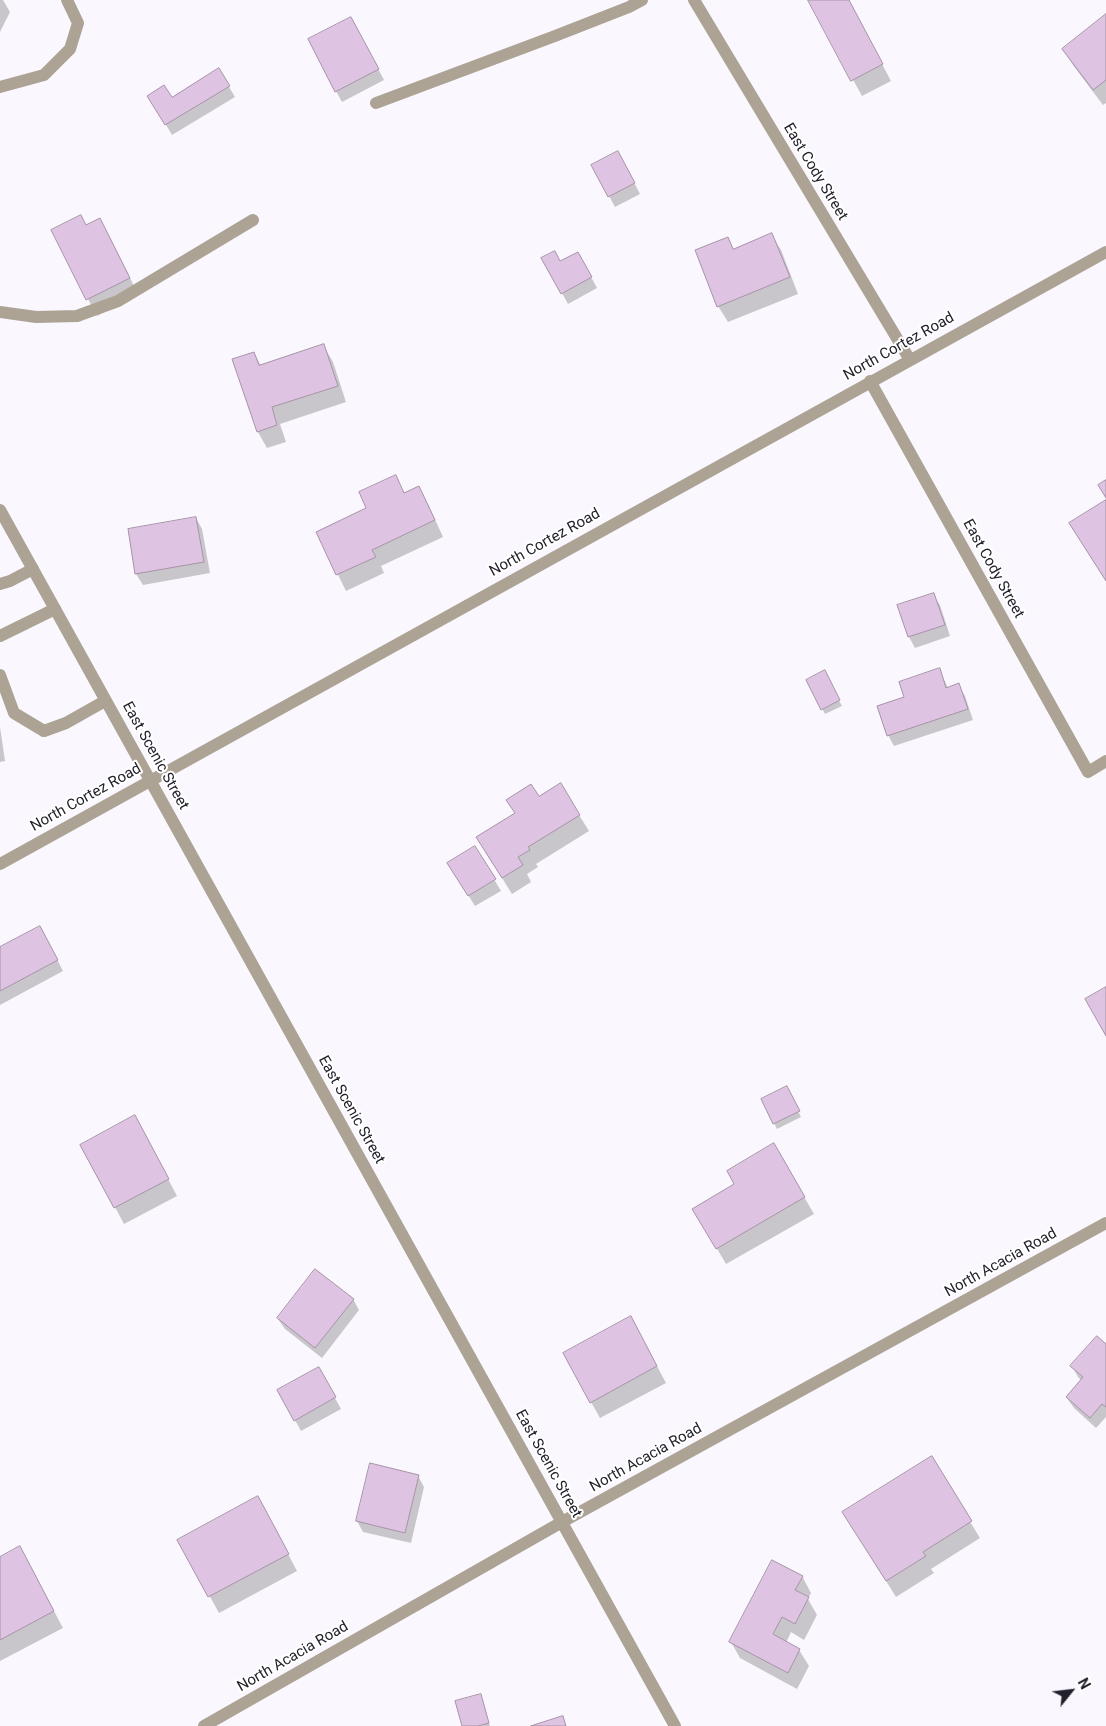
<!DOCTYPE html>
<style>
body{margin:0}
#map{position:relative;width:1106px;height:1726px;overflow:hidden;background:#faf8fe;font-family:Roboto,sans-serif}
canvas{display:block}
.north{position:absolute;left:1046px;top:1666px;width:50px;height:50px;-webkit-text-stroke:4px #fff;paint-order:stroke;rotate:61deg;font-size:14px;font-weight:700;line-height:20px;text-align:center;color:#23212b}
.north::after{content:'';display:block;margin:auto;width:18px;height:22px;background:#23212b;clip-path:polygon(50% 0,100% 100%,50% 72%,0 100%)}
</style>
<div id="map">
<canvas width="1106" height="1726"></canvas>
<div class="north">N</div>
</div>
<script>
const c = document.querySelector('canvas').getContext('2d');
c.lineJoin = 'round';
function fillPath(path, color) {
  c.fillStyle = color;
  c.fill(path, 'evenodd');
}
function trace(path, color, width, dash) {
  c.strokeStyle = color;
  c.lineWidth = width;
  c.lineCap = dash ? 'butt' : 'round';
  c.setLineDash(dash || []);
  c.stroke(path);
}
function drawText(font, color, halo, rows, align = 'center') {
  c.font = font + ' Roboto,sans-serif';
  c.lineWidth = 4;
  c.setLineDash([]);
  c.textBaseline = 'middle';
  c.strokeStyle = halo;
  c.fillStyle = color;
  for (const [text, x, y, turn = 0] of rows) {
    c.save();
    c.translate(x, y);
    c.rotate((+turn || 0) * Math.PI / 180);
    c.textAlign = isNaN(turn) ? turn : align;
    if (halo) c.strokeText(text, 0, 0);
    c.fillText(text, 0, 0);
    c.restore();
  }
}
fillPath(new Path2D(`
 M0,0h3l7,12 -10,20z
 M809,0h39l43,81 -29,15z
 M1106,16v87l-3,2 -30,-40 -10,-16z
 M357,29l27,51 -42,22 -6,-11z
 M219,70l16,27 -63,38 -23,-39 23,3z
 M624,163l16,31 -25,13 -22,-41z
 M86,226l23,10 29,58 -41,22 -45,-85z
 M771,234l10,16 17,44 -70,28 -10,-16 10,-68 6,12z
 M584,264l13,24 -29,16 -6,-11z
 M323,345l10,17 13,40 -66,22 6,18 -19,6 -9,-16 -4,-79 7,13z
 M395,476l10,18 23,10 15,33 -62,29 3,7 -38,18 -29,-59 51,-24z
 M196,518l6,11 8,44 -67,12 -7,-11 -7,-44z
 M933,595l7,10 10,31 -35,12 -6,-11 -10,-31z
 M939,669l9,19 10,-3 7,11 8,24 -79,26 -6,-11 18,-37z
 M824,672l18,34 -17,8 -17,-34z
 M0,727l5,34 -5,1z
 M539,798l40,17 10,16 -53,33 2,3 -11,7 4,8 -19,12 -25,-40z
 M475,847l26,44 -26,15 -20,-32z
 M46,938l17,33 -63,34v-56z
 M786,1088l15,29 -24,12 -15,-29z
 M144,1133l33,63 -53,28 -42,-79z
 M774,1145l40,69 -88,50 -32,-55 42,-24z
 M353,1299l6,11 -37,48 -37,-29 -7,-10z
 M640,1334l26,49 -66,35 -9,-16z
 M1106,1346v71l-10,11 -22,-20 -7,-10 15,-17 -4,-4 -6,-11z
 M319,1369l22,40 -40,22 -22,-40z
 M931,1458l49,80 -49,31 3,4 -38,24 -43,-69z
 M418,1476l6,11 -13,56 -48,-11 -6,-11z
 M267,1514l30,57 -78,42 -40,-73z
 M0,1558l29,6 34,64 -63,33z
 M802,1576l9,17 -3,6 9,16 -13,25 -13,-8 -5,11 13,7 10,16 -12,23 -57,-31 -9,-16z
 M480,1695l10,31h-27z`), '#0003');
const building = new Path2D(`
 M808,0h41l34,64 -32,17z
 M1106,14v66l-13,10 -31,-41z
 M351,17l28,52 -44,23 -27,-53z
 M219,68l11,18 -65,39 -18,-29 17,-11 8,12z
 M618,151l17,32 -27,14 -17,-32z
 M81,215l5,10 14,-7 30,60 -44,22 -35,-70z
 M772,233l18,44 -73,30 -22,-57 33,-13 5,12z
 M555,251l5,10 18,-9 14,25 -31,17 -20,-36z
 M324,344l14,42 -66,21 5,18 -20,7 -25,-73 22,-7 5,13z
 M396,475l8,18 15,-7 16,34 -63,30 4,7 -40,18 -20,-43 50,-24 -7,-16z
 M1106,480v18l-8,-13z
 M1106,500v81l-37,-58z
 M196,517l8,45 -69,12 -7,-45z
 M934,593l11,32 -37,12 -11,-32z
 M940,668l6,20 13,-5 9,26 -81,27 -10,-30 27,-9 -5,-15z
 M825,670l15,30 -19,10 -15,-30z
 M561,783l19,32 -52,32 2,3 -12,7 5,8 -21,13 -26,-41 39,-24 -9,-13 25,-16 8,12z
 M475,846l21,33 -28,17 -21,-33z
 M40,926l18,34 -58,31v-44z
 M1106,987v49l-21,-37z
 M787,1086l13,25 -27,13 -12,-25z
 M135,1115l34,64 -55,29 -34,-63z
 M774,1143l31,54 -89,52 -24,-40 42,-25 -7,-13z
 M315,1269l39,30 -39,49 -38,-30z
 M631,1316l26,50 -67,37 -27,-50z
 M1097,1336l9,8v63l-4,-3 -12,14 -24,-21 17,-20 -13,-11z
 M319,1367l17,30 -42,24 -17,-31z
 M932,1456l40,65 -49,31 3,4 -40,25 -44,-69z
 M370,1463l49,12 -14,58 -49,-12z
 M258,1496l31,58 -81,43 -31,-57z
 M20,1546l34,65 -54,29v-83z
 M772,1560l31,16 -8,14 14,7 -14,27 -13,-7 -9,17 27,15 -12,24 -59,-31z
 M481,1694l8,29 -11,3h-16l-7,-25z
 M563,1716l3,10h-35z`);
fillPath(building, '#dfc3e2');
trace(building, '#a693a7', 1);
trace(new Path2D(`
 M0,87l44,-12 26,-26 8,-26 -11,-23
 M376,103l179,-67 74,-29 13,-7
 M0,312l36,5 41,-1 41,-15 135,-81
 M0,584l10,-3 23,-12
 M0,636l55,-27
 M0,675l14,38 30,18 22,-8 39,-22`), '#aca394', 12);
trace(new Path2D(`
 M694,0l216,360
 M870,381l218,391 18,-11
 M0,510l675,1216
 M0,864l1106,-612
 M204,1726l358,-204 544,-299`), '#aca394', 12);
drawText('15px', '#23212b', '#fff', [
 ["East Cody Street",815,172,59],
 ["North Cortez Road",899,347,-29],
 ["North Cortez Road",545,543,-29],
 ["East Cody Street",993,569,61],
 ["East Scenic Street",155,756,61],
 ["North Cortez Road",86,798,-29],
 ["East Scenic Street",351,1110,61],
 ["North Acacia Road",1001,1263,-29],
 ["North Acacia Road",646,1458,-29],
 ["East Scenic Street",548,1464,61],
 ["North Acacia Road",293,1657,-30]
]);
</script>
